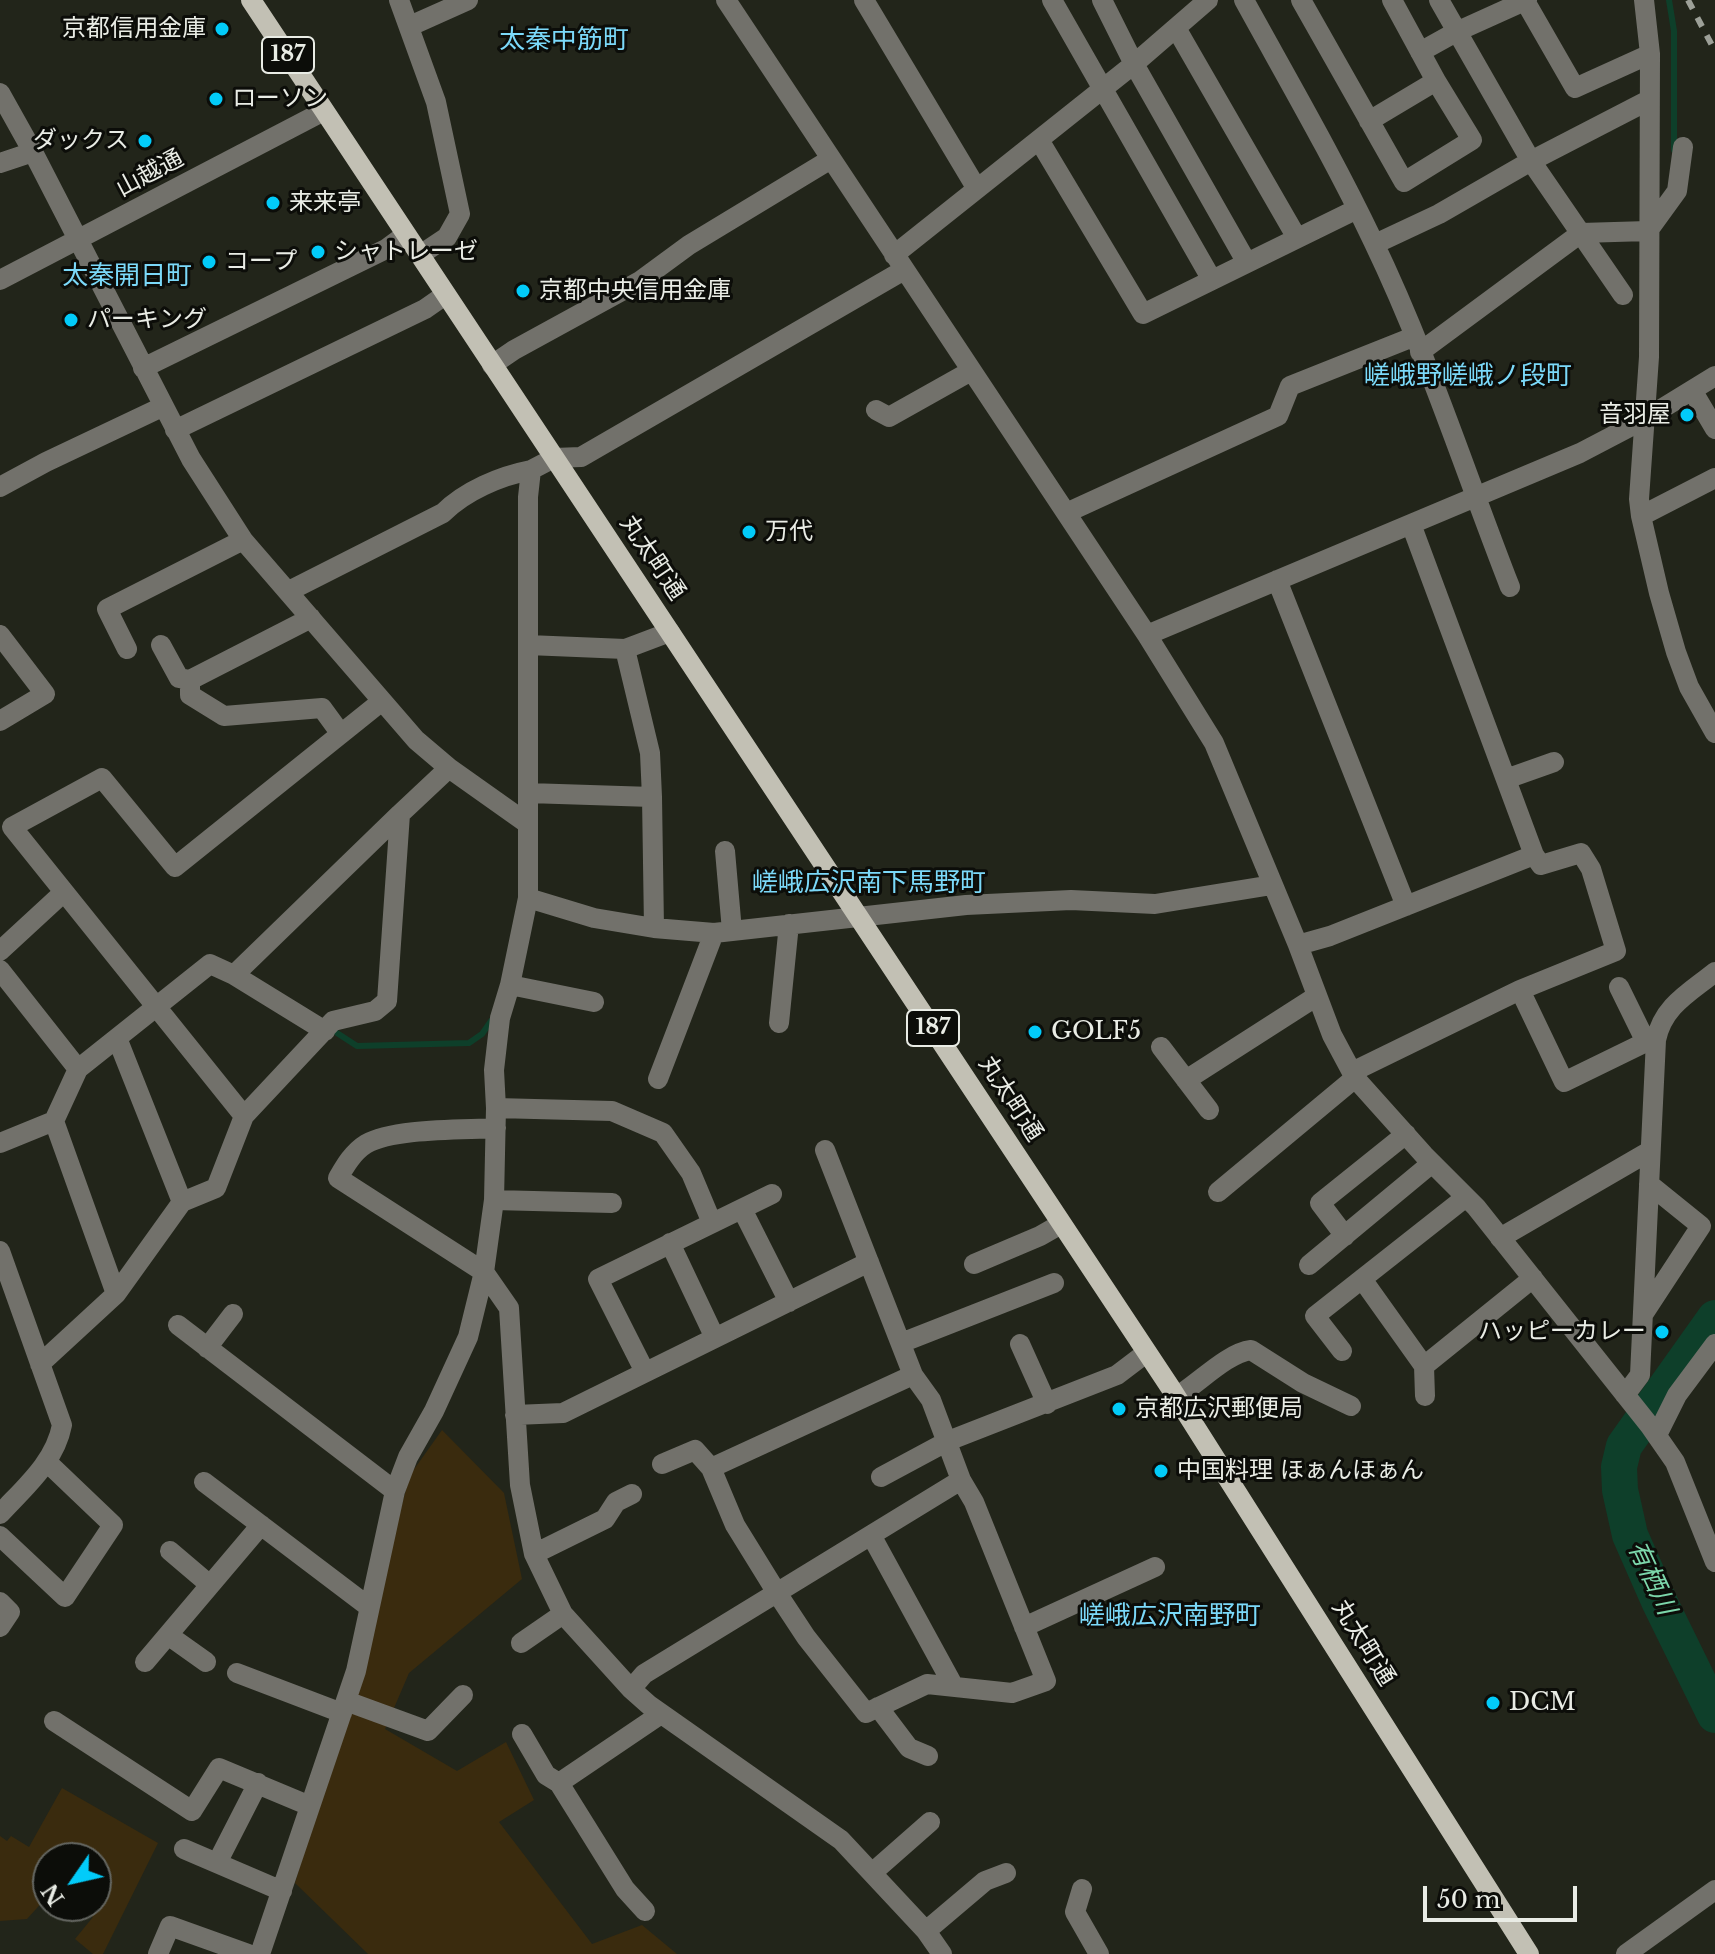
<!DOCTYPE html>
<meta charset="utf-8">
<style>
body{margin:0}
#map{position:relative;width:1715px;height:1954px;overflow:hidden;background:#22251a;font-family:"Libre Baskerville",serif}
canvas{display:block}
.north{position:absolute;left:32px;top:1842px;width:80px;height:80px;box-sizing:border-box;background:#0c0d09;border:2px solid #646661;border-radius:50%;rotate:236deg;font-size:22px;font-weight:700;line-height:32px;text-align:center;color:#e9ece5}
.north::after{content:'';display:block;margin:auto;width:28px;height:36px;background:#02cbf9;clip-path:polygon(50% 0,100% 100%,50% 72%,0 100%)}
.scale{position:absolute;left:1423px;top:1886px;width:154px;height:36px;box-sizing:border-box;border:4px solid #e9ece5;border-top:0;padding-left:10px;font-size:24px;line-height:28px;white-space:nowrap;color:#e9ece5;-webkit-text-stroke:6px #0c0d09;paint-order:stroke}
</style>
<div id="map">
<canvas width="1715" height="1954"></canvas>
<div class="north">N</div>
<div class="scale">50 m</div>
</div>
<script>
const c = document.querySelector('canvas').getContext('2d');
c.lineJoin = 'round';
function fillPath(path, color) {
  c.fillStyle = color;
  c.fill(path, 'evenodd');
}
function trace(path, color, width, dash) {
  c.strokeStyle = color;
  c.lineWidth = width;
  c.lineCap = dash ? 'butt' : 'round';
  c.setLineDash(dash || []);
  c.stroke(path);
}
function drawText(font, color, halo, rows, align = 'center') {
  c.font = font + ' "Libre Baskerville","Noto Sans JP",serif';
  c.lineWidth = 6;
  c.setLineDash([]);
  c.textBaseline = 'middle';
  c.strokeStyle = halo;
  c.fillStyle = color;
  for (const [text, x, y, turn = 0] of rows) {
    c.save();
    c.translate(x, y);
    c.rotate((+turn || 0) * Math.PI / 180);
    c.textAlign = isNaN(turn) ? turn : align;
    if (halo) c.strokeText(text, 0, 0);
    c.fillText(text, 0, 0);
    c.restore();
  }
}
fillPath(new Path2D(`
 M442,1430l62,63 18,86 -113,94 -24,56 72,42 49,-29 28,58 -35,22 93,122 50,-19 35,29h-309l-73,-71 39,-130 76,-278z
 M62,1788l96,55 -55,111h-10l-18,-15 18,-22 -18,-11h21v-48h-48v41l-2,-1 -19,21 -27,2v-85l7,5 4,-5 18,11z`), '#3a2b0e');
trace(new Path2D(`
 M1669,0l5,31v119
 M337,1033l20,13 112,-3 13,-9 9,-13`), '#0e3f2a', 6);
trace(new Path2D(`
 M1715,1318l-91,128 -5,21 1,23 10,45 29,66 56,114`), '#0e3f2a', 36);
trace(new Path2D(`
 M399,0l37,102 24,112 -13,23 -27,18
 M726,0l421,635 67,108 84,202 34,90 23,43 69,77 52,52 174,219 25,36 40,100
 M864,0l113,189
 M1052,0l160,280
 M1102,0l32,64 113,199
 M1244,0c44,80 90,159 129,241 54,112 92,231 137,346
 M1301,0l103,182 68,-42 -36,-59 -44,-81
 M1439,0l92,161 92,134
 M1644,0l6,54 -1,303 -10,142 2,17 18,77 17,59 13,35 26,46
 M1525,1l50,87 75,-34
 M410,26l58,-26
 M1176,28l121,210
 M1420,52l36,-20 71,-32
 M0,93l33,59 158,307 52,81 173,200 33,28 79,56
 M1369,121l67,-40
 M1039,140l104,174 214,-105
 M0,163l33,-11
 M1375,244l64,-30 92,-53 118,-61
 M894,255l240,-191 74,-64
 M0,280l324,-169
 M1420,352l161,-119 67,-2 29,-40 6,-44
 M492,365l22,-15 126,-69 49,-36 142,-86
 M143,368l243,-119 19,-14
 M1692,390l23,39
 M876,410l13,7 82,-46
 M175,430l250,-121 20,-14
 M0,487l46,-25 116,-55
 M1066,513l212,-97 12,-30 123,-49
 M1641,516l74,-38
 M1277,580l129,326
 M289,591l154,-78c22,-22 57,-37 88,-43
 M311,618l-121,62v15l34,21 98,-8 19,26
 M0,635l45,59 -45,27
 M1147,635l433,-182 65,-34 70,-43
 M161,645l18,33 11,2
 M528,645l97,4 45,-17
 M127,649l-20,-40 136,-69
 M625,649l25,104 2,44
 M1506,779l48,-17
 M528,793l124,4 2,131
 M725,851l7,80
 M528,898l66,20 60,10 60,5 252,-28 105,-5 84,4 117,-19
 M1298,945l32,-9 204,-81
 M0,951l64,-59
 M0,970l78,99
 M234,975l166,-161
 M510,985l84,17
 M1619,987l27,55
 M1520,990l44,92 82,-40 10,-2
 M779,1023l10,-99
 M117,1038l65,164
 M1161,1047l48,63
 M1352,1072l168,-82 96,-39 -25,-82 -10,-16 -40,12 -7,-10 -123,-331
 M658,1079l56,-146
 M1186,1080l131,-84
 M496,1108l116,3 51,22 28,40 21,50
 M244,1116l-232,-289 90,-49 73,89 207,-166
 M496,1128c-34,2 -103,0 -130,16 -13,8 -21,22 -28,34l146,94 25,36 11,177 14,69 29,60 68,75 18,16 192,135 85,91 16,23
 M0,1143l54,-22
 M825,1150l88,225
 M1218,1192l137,-114
 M494,1200l118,3
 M742,1209l47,93
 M1345,1236l-25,-33 86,-69
 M1500,1238l150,-87
 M670,1243l45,95
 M0,1251l62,174c-7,37 -37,62 -62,89
 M974,1264l66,-28 21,-12
 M1309,1265l123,-102
 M1362,1279l62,87 1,30
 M116,1294l-62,-173 24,-52 132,-105 24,11 91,56
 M1644,1313l57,-87 -52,-42
 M178,1325l217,166
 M901,1343l153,-60
 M1020,1344l27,60
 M207,1348l26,-34
 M1342,1351l-27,-35 151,-119
 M40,1364l76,-70 66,-92 34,-14 28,-72 89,-95 42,-10 12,-10 13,-187 49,-46
 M1424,1366l109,-88
 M645,1372l-47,-93 174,-85
 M1625,1395l15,-20 16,-335c7,-34 33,-47 59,-68
 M1176,1397c23,-14 51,-44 75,-47l52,33 48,23
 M515,1415l48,-2 306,-151
 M1657,1435l20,-40 38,-51
 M662,1464l33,-14 16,18 24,57 42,68 29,44 60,76 61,-29 85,9 34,-12 -72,-179 -13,-22 -30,-80 -18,-25 -202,93
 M881,1477l67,-36 169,-66 29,-22
 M204,1482l165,125
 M871,1535l82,150
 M0,1536l65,61 48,-72 -66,-63
 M170,1551l40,34
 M534,1554l71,-35 11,-17 16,-8
 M0,1602l10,10 -10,15
 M1024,1627l131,-60
 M168,1635l38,27
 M521,1643l42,-29
 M145,1662l116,-137
 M237,1673l105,40
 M631,1689l13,-15 317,-194
 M346,1701l82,30 35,-36
 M878,1707l31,41 19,8
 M54,1721l138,90 27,-43 91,38
 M522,1734l24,41 13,8 66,106 20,22
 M559,1783l102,-69
 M184,1849l98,42
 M217,1863l41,-80
 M872,1873l58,-51
 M1082,1889l-7,23 24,42
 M926,1931l59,-50 21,-8
 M158,1954l12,-28 78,28
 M260,1954l96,-283 39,-180 13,-34 26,-46 34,-74 16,-65 10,-72 2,-92 -2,-38 6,-52 10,-33 18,-87v-401l3,-27 23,-12 27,-1 323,-187
 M1626,1954l89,-64`), '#72716b', 20);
trace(new Path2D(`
 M251,0l919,1387 359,567`), '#c2c0b4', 20);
trace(new Path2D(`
 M1688,0l27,51`), '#9da098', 6, [10, 10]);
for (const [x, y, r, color] of [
 [222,29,8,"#02cbf9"],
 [216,99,8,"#02cbf9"],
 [145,141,8,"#02cbf9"],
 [273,203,8,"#02cbf9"],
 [318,252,8,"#02cbf9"],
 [209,262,8,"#02cbf9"],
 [523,291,8,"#02cbf9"],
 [71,320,8,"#02cbf9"],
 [1687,415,8,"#02cbf9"],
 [749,532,8,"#02cbf9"],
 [1035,1032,8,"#02cbf9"],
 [1662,1332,8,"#02cbf9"],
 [1119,1409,8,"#02cbf9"],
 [1161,1471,8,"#02cbf9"],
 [1493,1703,8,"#02cbf9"]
]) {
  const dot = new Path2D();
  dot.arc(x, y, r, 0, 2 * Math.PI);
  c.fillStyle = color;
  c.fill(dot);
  trace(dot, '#0c0d09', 3);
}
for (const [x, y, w] of [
 [288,55,52],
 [933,1028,52]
]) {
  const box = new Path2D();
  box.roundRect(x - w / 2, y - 18, w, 36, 6);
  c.fillStyle = '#0c0d09';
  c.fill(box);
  trace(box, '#e9ece5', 2);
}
drawText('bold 22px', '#e9ece5', null, [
 ["187",288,55],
 ["187",933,1028]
]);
drawText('24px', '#e9ece5', '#0c0d09', [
 ["京都信用金庫",206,29,"right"],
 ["ローソン",232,99],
 ["ダックス",129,141,"right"],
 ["来来亭",289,203],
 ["シャトレーゼ",334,252],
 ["コープ",225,262],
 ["京都中央信用金庫",539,291],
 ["パーキング",87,320],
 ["音羽屋",1671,415,"right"],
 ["万代",765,532],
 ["GOLF5",1051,1032],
 ["ハッピーカレー",1646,1332,"right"],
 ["京都広沢郵便局",1135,1409],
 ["中国料理 ほぁんほぁん",1177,1471],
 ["DCM",1509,1703]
], 'left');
drawText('24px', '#e9ece5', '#0c0d09', [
 ["山越通",150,174,-28],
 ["丸太町通",652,558,56],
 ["丸太町通",1010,1099,57],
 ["丸太町通",1363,1643,58]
]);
drawText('26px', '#7bd9f9', '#0c0d09', [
 ["太秦中筋町",564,41],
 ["太秦開日町",127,277],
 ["嵯峨野嵯峨ノ段町",1468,377],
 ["嵯峨広沢南下馬野町",869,884],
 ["嵯峨広沢南野町",1170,1617]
]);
drawText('italic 26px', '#7cd7ab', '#0c0d09', [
 ["有栖川",1651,1578,65]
]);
</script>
